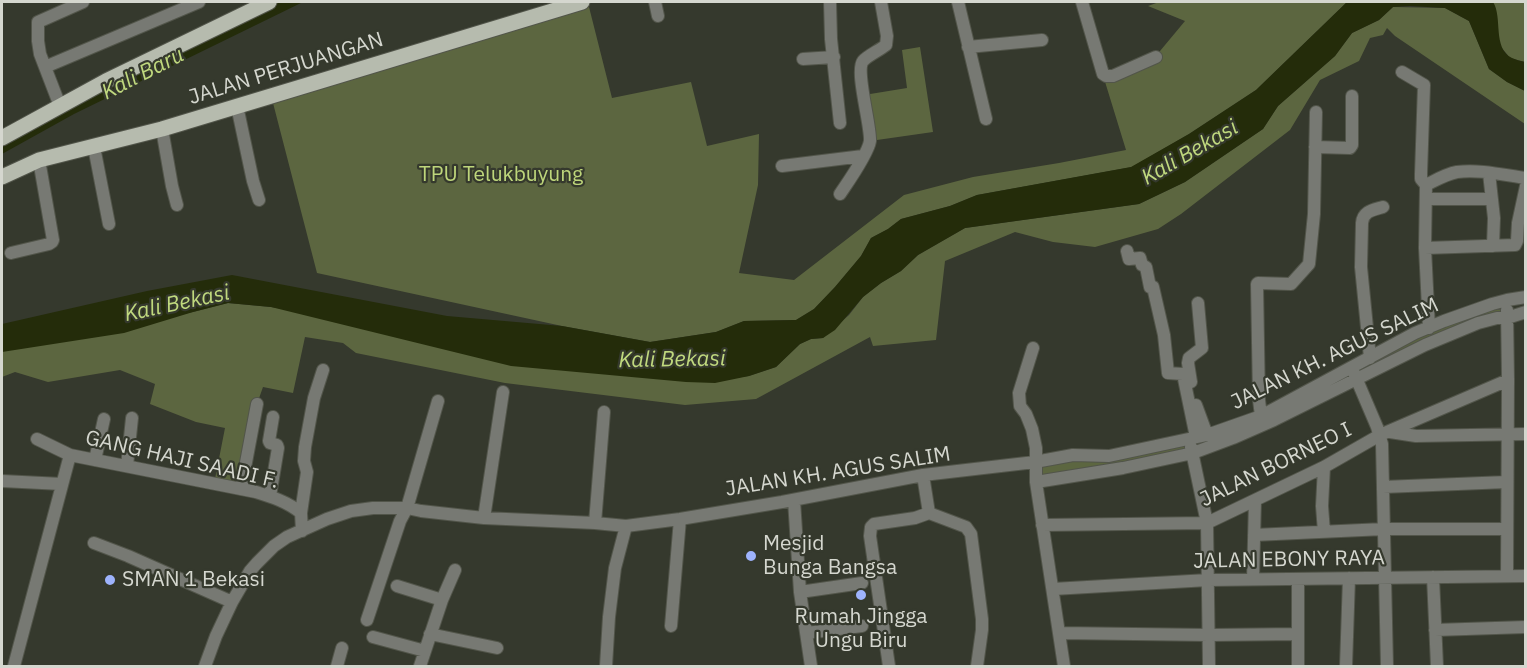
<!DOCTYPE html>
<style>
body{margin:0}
#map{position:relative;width:1527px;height:668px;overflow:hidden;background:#35392d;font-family:"IBM Plex Sans",sans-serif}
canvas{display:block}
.frame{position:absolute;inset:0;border:3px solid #d5d7cf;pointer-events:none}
</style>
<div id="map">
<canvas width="1527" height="668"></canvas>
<div class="frame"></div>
</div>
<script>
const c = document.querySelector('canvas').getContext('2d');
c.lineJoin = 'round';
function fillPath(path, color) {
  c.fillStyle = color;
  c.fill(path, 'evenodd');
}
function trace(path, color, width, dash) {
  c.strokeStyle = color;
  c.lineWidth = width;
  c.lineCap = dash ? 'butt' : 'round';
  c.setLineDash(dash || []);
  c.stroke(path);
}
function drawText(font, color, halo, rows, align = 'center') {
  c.font = font + ' "IBM Plex Sans",sans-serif';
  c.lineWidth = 4.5;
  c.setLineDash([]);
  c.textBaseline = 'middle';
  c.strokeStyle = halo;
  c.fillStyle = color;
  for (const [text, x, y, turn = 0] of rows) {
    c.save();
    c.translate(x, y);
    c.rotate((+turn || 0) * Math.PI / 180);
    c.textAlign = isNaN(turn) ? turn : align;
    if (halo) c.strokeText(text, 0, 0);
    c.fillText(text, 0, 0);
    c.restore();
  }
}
fillPath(new Path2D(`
 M1159,2h188l-91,88 -67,44 -57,33 -155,28 -27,11 -49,13 -13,10 -17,9 -10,18 -26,31 -21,22 -18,11 -52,1 -28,11 -66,10 -88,-16 -245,-53 -44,-170 316,-96 23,91 79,-16 16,64 52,-12 -1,51 -19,88 55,7 110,-85 69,-18 86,-14 67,-13 -24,-78 1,2 52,-17 30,-36 -37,-15z
 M1488,2h37v60l-15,-4 -9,-11z
 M1393,7l52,1 24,13 20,48 18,13 18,9v33l-130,-88 -8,-8 -4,7 -13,3 -11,23 -39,19 -30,50 -109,84 -23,15 -63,18 -42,-5 -38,-10 -70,29 -9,79 -63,6 -3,-9 -114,62 -71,6 -180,-22 -149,-30 -13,-10 -38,-6 -12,56 -30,-6 -6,17 -16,85 -26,-10 10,-51 -29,-6 -46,-18 5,-20 -35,-14 -72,12 -33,-10 -13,5v-26l191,-39 35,-9 43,4 463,71 15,-2 27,-9 24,-23 11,-5 12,-1 26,-23 14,-18 18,-14 20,-12 17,-16 47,-27 174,-24 46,-22 78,-53 15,-23 57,-50 17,-23 27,-13z
 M920,47l13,85 -63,9 -6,-46 43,-7 -5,-38z
 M1507,300v18h-10l-264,120 -189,42 -9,-18 74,-6 98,-21 143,-67z`), '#5c6640');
fillPath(new Path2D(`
 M279,2h24l-229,112 -72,40v-13z
 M1347,2h146c10,15 -1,46 19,56 4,2 9,3 13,4v29l-18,-9 -18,-13 -20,-48 -24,-13 -35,-2 -17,1 -14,13 -27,13 -17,23 -57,50 -15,23 -78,53 -46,22 -174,24 -47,27 -17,16 -20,12 -18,14 -28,33 -12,8 -12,1 -11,5 -24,23 -27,9 -34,7 -29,-1 -175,-16 -240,-59 -43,-4 -35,9 -69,21 -122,19v-28l145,-33 85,-16 215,41 115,10 88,16 66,-10 28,-11 52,-1 18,-11 21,-22 26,-31 10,-18 17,-9 13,-10 49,-13 27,-11 154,-28 58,-33 67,-44z`), '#242c0a');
const minor = new Path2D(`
 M655,2l3,14
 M830,2l1,37 9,84
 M958,2l28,117
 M1082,2l21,72 3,2h7l43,-19
 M968,47l74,-7
 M803,59l31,-2
 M45,67l154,-65
 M1402,72l22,13 -3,89v5l5,6 -1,63 4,80
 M60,106l-20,-52 -2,-13v-19l45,-20
 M237,106l16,75 6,19
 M162,129l10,57 5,19
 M94,147l15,77
 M1315,147l35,1 2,-3v-49
 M782,166l81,-10
 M1489,173l5,45 -1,28
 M1426,185c10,-5 20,-11 31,-13 22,-3 47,3 69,6
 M840,194c8,-12 28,-40 30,-53 1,-16 -15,-70 -7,-80 4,-5 17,-11 23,-16l1,-9 -6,-34
 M1426,199h66
 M1425,248l90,-3 2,-4 1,-18 8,-37
 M1127,251l2,8 11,-1 2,7 4,2 4,20h3l11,48 4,38 15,1 13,63
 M11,253l38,-9 3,-2 1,-2 -14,-80
 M1033,348l-14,45 1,13 6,8 6,15 4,19v34l28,184
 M1370,358l-9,-91 1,-44c1,-12 11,-13 21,-16
 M1354,373l23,54 5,17 5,222
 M1191,382l-3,-19 1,-5 13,-10 -4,-45
 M1196,405l11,30
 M1261,416l-2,-16 -2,-116 1,-1 33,1 18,-20 5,-50 2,-102
 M1390,432l26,4 110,-2
 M37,439l33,16 186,37c16,5 32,10 45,21l1,18
 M1191,447l16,76 2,143
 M95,460l9,-41
 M127,466l5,-48
 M2,481l60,3
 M1036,482l87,-14 70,-15 40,-15 41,-18 151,-75 53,-22 19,-5h10l19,-6
 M1383,487l124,-5
 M241,489l16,-85
 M270,496l8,-48 -1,-3 -7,-2 -1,-2 4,-24
 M794,500l6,92 11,74
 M301,513l6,-41 -3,-11 1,-14 9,-49 9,-28
 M929,513l37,14 5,7 11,85v11l-5,36
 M484,518l19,-126
 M595,523l9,-111
 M1042,525l165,-2 117,-56 56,-32 128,-55
 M1324,532l-2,-26 2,-39
 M1254,535l130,-6h123
 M94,543l34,13 104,46
 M1507,576l1,-196 -1,-70
 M1433,577l4,89
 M1253,579l2,-78
 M1298,579v87
 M397,586l45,14 -22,66
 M1053,589l155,-9 318,-4
 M800,592l62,-9
 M442,600l13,-30
 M367,620l33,-99 7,-13 31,-107
 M671,626l9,-107
 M1435,630l91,-3
 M807,633l55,-7
 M1060,633l149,2 89,-1
 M430,634l67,14
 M373,637l52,14
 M14,666l56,-211
 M205,666l11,-30 16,-34 18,-31 7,-8 17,-17 13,-9 40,-18 24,-8 22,-3h34l14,3 63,7 111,5 31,3 54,-7 102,-17 141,-27 112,-13 38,-7 36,1 98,-21 54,-19 154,-83 29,-12 48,-17 15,-4 19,-3
 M337,666l5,-18
 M606,666l3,-49 6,-49 11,-42
 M889,666l-19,-130 1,-9 3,-3 41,-6 14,-5 -6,-38
 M1346,666l3,-88`);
const major = new Path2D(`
 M2,138l104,-57 163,-79
 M2,177l37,-17 123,-31 420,-127`);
trace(minor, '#52554a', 14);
trace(major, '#52554a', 17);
trace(minor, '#777973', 12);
trace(major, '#b6bbae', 15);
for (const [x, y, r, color] of [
 [751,556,6,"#9eb3fd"],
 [110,580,6,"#9eb3fd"],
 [861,595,6,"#9eb3fd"]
]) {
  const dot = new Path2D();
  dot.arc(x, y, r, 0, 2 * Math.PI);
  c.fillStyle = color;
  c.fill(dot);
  trace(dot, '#35392d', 2);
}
drawText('21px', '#d5d7cf', '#35392d', [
 ["JALAN PERJUANGAN",286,69,-17],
 ["JALAN KH. AGUS SALIM",1335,354,-26],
 ["GANG HAJI SAADI F.",182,460,13],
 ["JALAN BORNEO I",1276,465,-26],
 ["JALAN KH. AGUS SALIM",838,472,-9],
 ["JALAN EBONY RAYA",1289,560,-1]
]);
drawText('21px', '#bed67b', '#35392d', [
 ["TPU Telukbuyung",501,175]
]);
drawText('21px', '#d5d7cf', '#35392d', [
 ["Mesjid",763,544],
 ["Bunga Bangsa",763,568],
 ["SMAN 1 Bekasi",122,580],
 ["Rumah Jingga",861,617,"center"],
 ["Ungu Biru",861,641,"center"]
], 'left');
drawText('italic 22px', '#c0d97e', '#35392d', [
 ["Kali Baru",143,74,-27],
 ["Kali Bekasi",1190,153,-30],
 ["Kali Bekasi",177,304,-12],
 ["Kali Bekasi",672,360,-1]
]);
</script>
